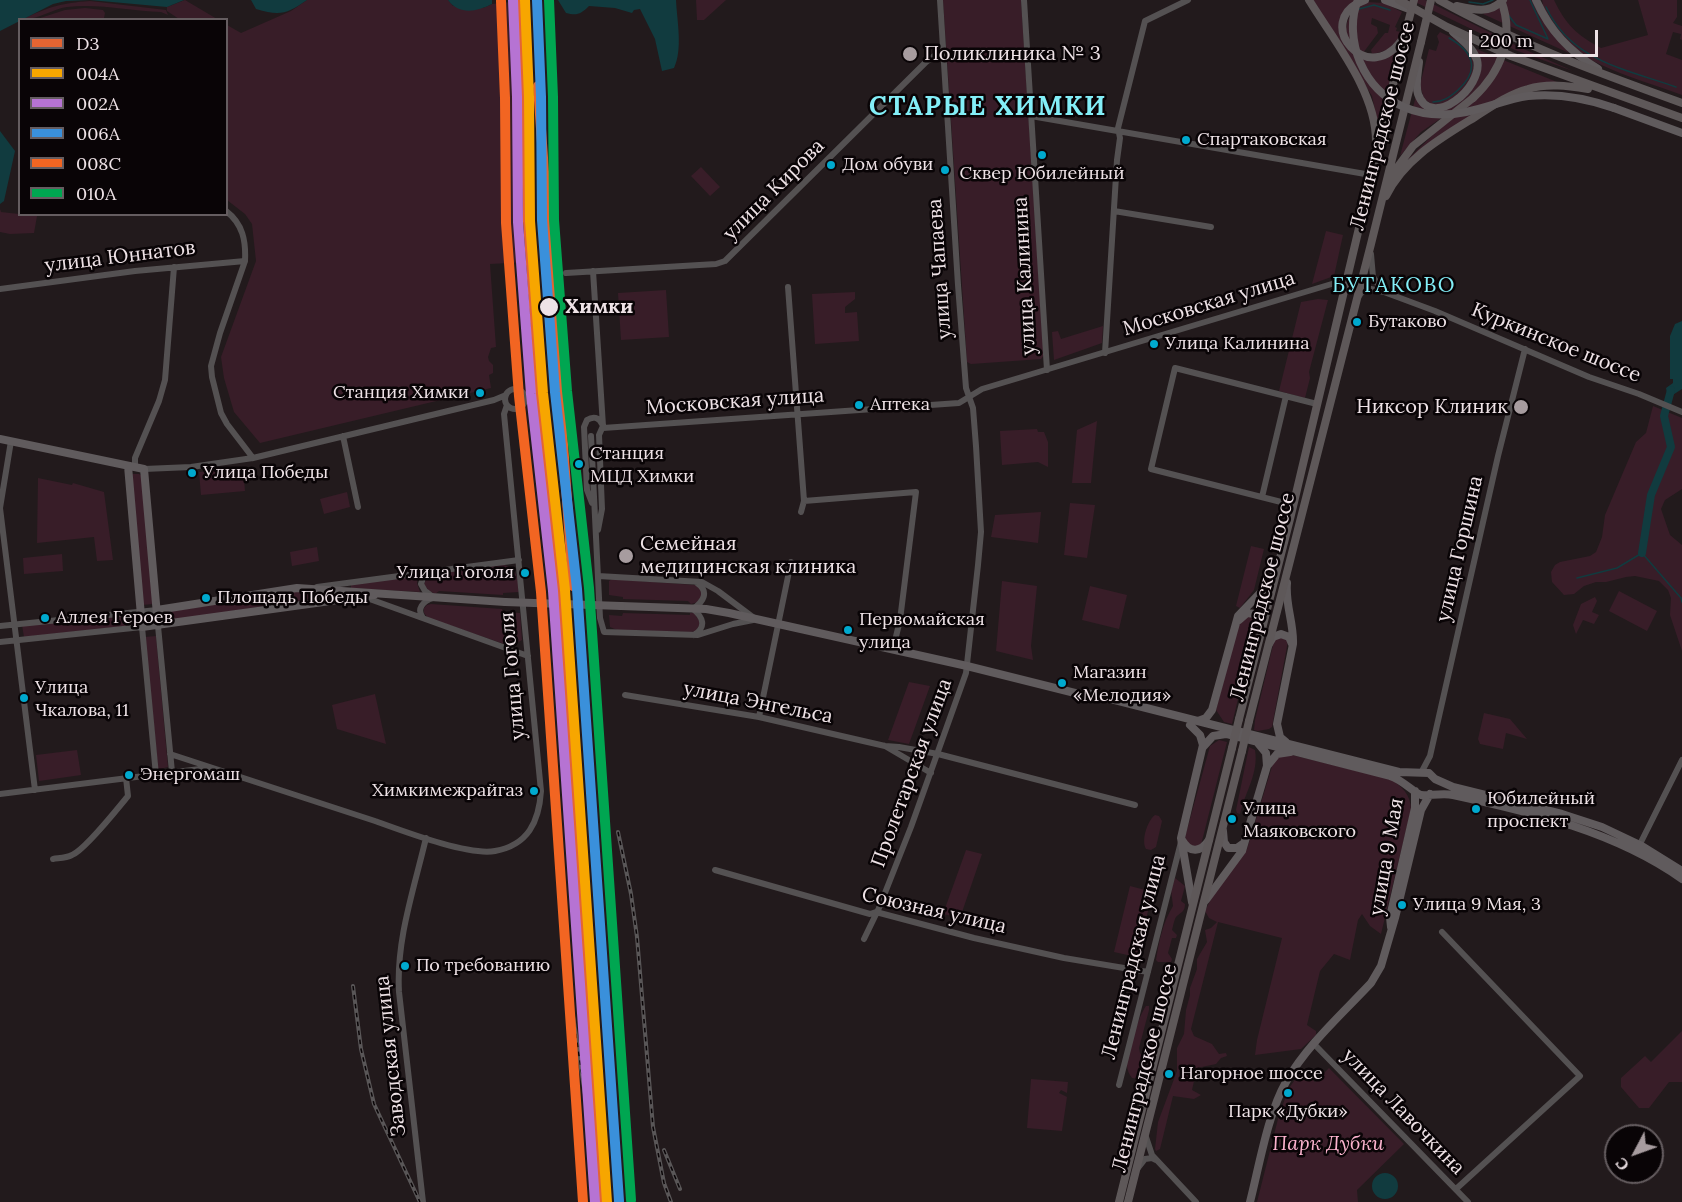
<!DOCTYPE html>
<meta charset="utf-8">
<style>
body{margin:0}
#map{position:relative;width:1682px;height:1202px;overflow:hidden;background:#221a1c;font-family:Lora,serif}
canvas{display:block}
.legend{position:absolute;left:18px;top:18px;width:210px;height:198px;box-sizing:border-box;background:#090406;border:2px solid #655d60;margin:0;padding:8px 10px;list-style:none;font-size:18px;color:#eee2e6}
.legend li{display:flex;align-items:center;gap:12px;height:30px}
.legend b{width:30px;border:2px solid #655d60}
.north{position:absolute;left:1604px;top:1124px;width:60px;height:60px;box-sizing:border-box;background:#090406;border:2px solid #655d60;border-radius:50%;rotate:229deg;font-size:16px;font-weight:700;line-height:24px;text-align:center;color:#eee2e6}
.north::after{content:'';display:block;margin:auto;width:21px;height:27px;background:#a79c9f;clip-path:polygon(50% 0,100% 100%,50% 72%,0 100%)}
.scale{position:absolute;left:1469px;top:30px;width:129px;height:27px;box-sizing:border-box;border:3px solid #eee2e6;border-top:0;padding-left:8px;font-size:18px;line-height:21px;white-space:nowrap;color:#eee2e6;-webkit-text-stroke:4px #090406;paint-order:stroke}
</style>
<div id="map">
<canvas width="1682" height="1202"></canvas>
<ul class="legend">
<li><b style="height:8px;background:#e46432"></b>D3</li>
<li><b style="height:8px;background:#f7a600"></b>004А</li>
<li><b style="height:8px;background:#b673d3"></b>002А</li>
<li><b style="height:8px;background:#3a90db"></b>006А</li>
<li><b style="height:8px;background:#f26522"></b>008С</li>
<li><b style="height:8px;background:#00a651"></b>010А</li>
</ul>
<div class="north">С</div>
<div class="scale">200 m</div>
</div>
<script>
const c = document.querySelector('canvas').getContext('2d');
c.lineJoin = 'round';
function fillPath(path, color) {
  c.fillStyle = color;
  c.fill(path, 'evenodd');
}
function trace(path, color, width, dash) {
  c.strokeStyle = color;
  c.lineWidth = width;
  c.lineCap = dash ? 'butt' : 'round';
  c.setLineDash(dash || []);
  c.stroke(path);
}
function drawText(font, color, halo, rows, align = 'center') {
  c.font = font + ' Lora,serif';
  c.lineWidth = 5;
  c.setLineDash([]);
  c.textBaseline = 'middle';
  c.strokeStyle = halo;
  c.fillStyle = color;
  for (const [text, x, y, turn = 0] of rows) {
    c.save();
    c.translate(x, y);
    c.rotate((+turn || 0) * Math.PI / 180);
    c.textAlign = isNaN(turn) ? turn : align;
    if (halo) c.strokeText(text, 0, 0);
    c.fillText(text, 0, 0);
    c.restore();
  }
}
fillPath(new Path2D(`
 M185,0l32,19h-38l-12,-8v-4z
 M307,0h141l5,6 30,2 9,-4 19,-2 17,260 -38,2 6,83 -5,1 -3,9 1,4 4,4v8l-4,2 2,13 -231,55 -26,-31 -10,-34 -3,-21 35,-96 -4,-37 -7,-10 -18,-14c0,-14 2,-28 -1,-42l1,-133 14,8 50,-22z
 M696,0h30l-22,20h-7z
 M943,0h78l23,355 -3,4 -70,5 -4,-2z
 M1313,0h44c-43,24 -1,83 41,50l-20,74 -6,-28z
 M1411,0h14l92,46 56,25 -58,-21z
 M1506,0h27l13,26 23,27 -86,-39z
 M1542,0h12c12,25 23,35 47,48l47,-13 -10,-35h39v17l-4,6 9,3v14l-2,-1 1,-5 -8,-2 -7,22 16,6v35c-39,-15 -92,-27 -122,-58 -8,-9 -13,-22 -19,-32l2,-1z
 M90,1l76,9 2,5 -7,-3c-31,-1 -63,-9 -94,-5 -15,2 -29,13 -44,12 26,-12 38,-16 67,-18z
 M1367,2l17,1 18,9 -7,15 2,1 -1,3 5,1c-5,15 -15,20 -29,22l-1,-4 14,-17h3l2,-8 -18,-7 -1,6 6,3 1,6 -15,20 -17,-18c-1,-18 7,-24 21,-33z
 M85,8l18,2 2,3 -1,5 -67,1 28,-9z
 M1440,32c8,4 18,7 24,13 19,19 8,42 -12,55 -4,3 -12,4 -17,6l-11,-7 -4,-14 9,-36 7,2 3,-9 -2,-6z
 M1474,48l83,34 -29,4 -119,74 -1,-1 64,-62 -51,35 -21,24 16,-60 23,15 37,-30z
 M701,167l19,20 -10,9 -19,-20z
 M0,209l1,3 36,4 -3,17 -24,1 -10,-2z
 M1326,231l17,4 -9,41 -22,8z
 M666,290l3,47 -48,3 -3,-47z
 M855,292v7l-10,8v6l12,-1 2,29 -44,3 -3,-50z
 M1318,299l10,1 -19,72 1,6 -5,20 -26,-7 22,-89z
 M1103,326l-1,17 -48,17 -2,-28 6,-1 3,8z
 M1653,406l29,12v71l-17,11 -4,9 9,26 12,10v106l-12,-36 1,-17 -3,-8 -9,-9 -24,-5 -9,1 -20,5h-10l-12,4 -10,8 -10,1 -12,-13 -1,-10 4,-7 5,-3 30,-6 6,-4 6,-15 3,-22 31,-73 10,-9z
 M1097,421l-6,62h-19l5,-53z
 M1037,429l1,3h6l4,10v25l-10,-5 -36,3 -2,-34z
 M243,468l2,23 -44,4 -2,-23z
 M132,474h7l3,2 11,128 -11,1z
 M38,478l34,7 1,-2 31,9 9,68 -16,1 -3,-24 -57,6z
 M347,492l3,15 -26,7 -4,-15z
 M1070,503l25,2 -8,53 -23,-3z
 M1041,512l-3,31 -47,-6 4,-22z
 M1251,546l13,3 -10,41 -14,18 -4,-2z
 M317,547l2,14 -27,5 -2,-14z
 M62,554l1,17 -39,3 -1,-16z
 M504,565c14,4 14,14 15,27l-16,1v2l-64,-4 -4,3 -7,-4 -4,-6 4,-9z
 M418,576l-1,7 3,9 -69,-4v-4z
 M612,579l83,6 5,2 2,10 -4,5 -7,2 -3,-3 -65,-2v-2l-14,-2v-14z
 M1002,581l35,5 -6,60 2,14 -37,-9z
 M1090,586l37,9 -8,34 -37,-9z
 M299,591l30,3v2l-161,25 -6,-3v-5z
 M1619,591l38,20 -10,20 -38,-20z
 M1595,597l2,4 -5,11 7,3 -5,9 -11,-4 -7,14 -3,-9 8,-21z
 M431,604l71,5 1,3 17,1 2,27 -7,4 -8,1 -79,-27 -4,-5v-5l3,-3z
 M623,613l67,2v-2h4l7,10 -5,8 -5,1 -74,-2 -7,-3 -1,-12 13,1z
 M136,614l1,11 -113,12 -2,-12z
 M1251,616l4,3 1,5 -6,24 -4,2 -3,11 2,9 -13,54 -8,-2 -8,-12 22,-84 6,-8z
 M156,636l12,131 -8,2 -2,-1 -13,-131z
 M1278,636l10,5 -16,86 -3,2 -11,2 -4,-1 1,-10 19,-79z
 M909,682l21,4 -21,58 -21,-4z
 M375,694l11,50 -49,-15 -5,-24z
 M1484,713l26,6 17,20 -21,-6 -3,16 -23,-5 -2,-5z
 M1219,740l8,2 -26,103 -2,2 -10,-2 -4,-8 25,-91z
 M1249,747l6,3c4,23 -10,42 -15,64l-3,-1 -1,-3z
 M77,750l4,25 -42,6 -3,-26z
 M1280,755h12l98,24c12,7 21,16 21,31l-30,124 -11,-8 -8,-12 -4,6 -8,40 -16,-6 -14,17 -13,54 9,6v4l-15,14 -46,6 2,-15 25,-102 -64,-16 -27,107 3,7 18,8 7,10 7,-1 1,3 -6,2 -5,6 -19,4 -5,22 9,5 -7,4 -21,-3 -13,53 -4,2 -1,-2 3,-27 19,-51v-23l7,-14 2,-24 4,-15v-7l7,-19v-10l10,-17 -2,-12 6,-2 6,-6 -8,-4 -4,-7 8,-16 34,-46 26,-86z
 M1155,815l4,1 3,5 -6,26 -5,3 -5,-1c-5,-8 1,-28 9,-34z
 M966,850l16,4 -22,64 -17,-4z
 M1175,878l10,8 -4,15 4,3c0,8 -4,8 -9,13 -2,3 -3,10 -4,13l5,5 -1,3h-4l-4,15 4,6 -1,3h-13l-2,-2c3,-19 7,-38 17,-54l-2,-16z
 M1130,886l23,6 -17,65 -22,-5z
 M1146,1006h3v4l-10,38 1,5 4,5 -5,21 -7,-1c-3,-4 -5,-8 -5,-13 0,-12 12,-50 19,-59z
 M1682,1031v51h-13l-20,26h-10l-18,-21v-9l24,-22 6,6z
 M1329,1068l75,76 -47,46 1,12h-101l22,-87 7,-19 1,1 3,-7 -1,-2 13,-18 13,12z
 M1031,1079l37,3 -1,11 -6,-3 -2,3 8,4 -5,34 -35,-3z`), '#381d28');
fillPath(new Path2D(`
 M0,0h184l-17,7 -77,-7 -24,1 -13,3 -53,27z
 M251,0h56c-20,14 -27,16 -51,9z
 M448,0h44v4c-16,8 -33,11 -44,-4z
 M558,0h118c1,21 7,49 -2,68l-12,3 -7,-32 -15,-30 -6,1 -2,3 -17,-5 -26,-2c-8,8 -12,10 -23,7z
 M0,131l15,20 -11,50 -4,3z
 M1682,321v68l-14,9 -2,-10 7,-5v-4h-3v-43l5,-12z
 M1372 1186a13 13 0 1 1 26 0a13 13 0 1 1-26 0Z`), '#113b3f');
trace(new Path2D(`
 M1469,2l14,2 10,-4
 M1546,7c25,54 79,62 130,80
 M1359,9l15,-4 16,5
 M1509,16l7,9 32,14 -18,-39
 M1433,102c10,0 17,-5 25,-12 22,-20 16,-38 -9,-52
 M1577,578l40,-10 25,-15 39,45 1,4`), '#113b3f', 1.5);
trace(new Path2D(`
 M1642,553l9,-58 20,-48 -7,-31 7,-26`), '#113b3f', 8);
trace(new Path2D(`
 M1024,0l23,370
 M1031,116l340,59
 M226,211c17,13 20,30 19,50l-25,72 -9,33 1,11 9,36 6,11 26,34
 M1114,211l97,16
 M1371,254l2,23 10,14
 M593,271l10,155 -4,9 3,74 -4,21
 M566,273l150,-9 9,-3 201,-199 11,-8 6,2
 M788,287l14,187 2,27 -3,11
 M0,289l135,-18 110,-10
 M1359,296l3,-4 9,-3 13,3 51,19 154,66 50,17 43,18
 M1105,353l12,-193 3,-22 -2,-10 27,-107 43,-21
 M505 399a10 10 0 1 1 20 0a10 10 0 1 1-20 0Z
 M603,428l356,-25 23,-14 353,-106 6,-1 4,5
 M343,436l15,71
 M591,436l9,182 4,14 94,3 35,-11 20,-4
 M11,441l-11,67 35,282
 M135,468v-10l24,-57 6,-21 9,-113
 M144,469l47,-2 62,-9 241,-58 12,-5
 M1262,497l24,-101
 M804,501l112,-9 -16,128 -7,29
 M592,503l-5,-13 -3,-63 3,-7c6,-4 12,-3 15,4
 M1293,505l-142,-36 24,-101 142,36
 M429,572l-5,3 -3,9 4,7 8,6
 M598,576l104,6 16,9 36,27
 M317,587l202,-27
 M364,597l164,59
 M423,618c-7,-9 0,-17 10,-20
 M0,626l157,-16
 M158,626l14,146
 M694,635c13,-8 9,-18 -1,-26 10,-7 17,-17 4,-26
 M0,642l142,-15 14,148
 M625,695l134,22 126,29 14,1 39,7 197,51
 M759,717l32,-155
 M885,746l46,27
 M170,754c69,23 137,45 205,67 28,10 93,35 120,30 33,-6 44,-29 46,-60l-37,-377 3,-9
 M1421,773l9,-17 68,-300 27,-107
 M0,794l208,-26
 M1638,848l44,-88
 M53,859c6,-1 13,-1 19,-4 13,-5 46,-47 56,-59l-2,-18
 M715,870l155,44 6,-2 98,26 90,20 84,14
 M1442,932l138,144 -124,113
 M864,939l15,-31 32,-81 55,-154 12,-108 3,-33 -5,-86 -3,-38 -7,-20 -8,-103 -18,-285
 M1315,1045l153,157
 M1119,1085l62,-243
 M1146,1137l6,18 44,47
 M1138,1168l7,-9 7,-1 4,2
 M423,1202l-24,-210c-3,-52 15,-103 27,-154`), '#545152', 6);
trace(new Path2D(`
 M1365,0c-56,20 5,94 40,35
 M1385,0l24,9
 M1536,0c14,31 33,51 62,69
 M1419,62c-1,10 -4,23 -1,32 13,37 66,-7 59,-34 -4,-12 -15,-20 -24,-28
 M1614,108l68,25
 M0,439l144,30 14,157
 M128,466l14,161 232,-32
 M621,606l85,3 23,4 238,53 116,29
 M157,610l140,-22 208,14
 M1239,620l8,-7 8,1 4,6 2,10
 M1269,644l4,-7 8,-3 8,3 3,7
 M1081,694l6,-1 312,79 30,1 6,6 18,8 109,27 40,13 38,18 42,26
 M1198,721l8,-3 6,-8 26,-94 25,-26 11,-15
 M1190,725l10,10 3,10 -22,93 11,64
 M1286,742l-6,-5 -3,-13 16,-80c1,-20 -8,-40 -6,-61
 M1203,747l10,-11 13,-2 164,42c13,4 24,17 31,19 6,1 22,-2 32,0 79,17 163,37 229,84
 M1268,765l9,-11 13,-2
 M1223,831l1,11 4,6h9l7,-5
 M1182,840c8,14 19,12 27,0
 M1206,900l36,-49 25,-85 -1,-13 -9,-11
 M1391,927l-1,-10 25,-109v-17
 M1250,1202c9,-35 18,-89 36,-120 20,-36 57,-69 85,-99l10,-17 14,-48 26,-108 9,-16`), '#605b5d', 8);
trace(new Path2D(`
 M1309,0c25,41 67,91 67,141
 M1399,0l48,27 64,29 171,62
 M1439,0c77,43 160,73 243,103
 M1457,6c17,4 33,8 46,-6
 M1391,176l22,-30 60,-48
 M1386,196c18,-37 55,-58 89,-79 17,-11 34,-23 53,-28 20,-6 40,-3 60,0
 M1239,719l51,-200 115,-485
 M1249,721l122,-477 50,-202
 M1119,1202l113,-454
 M1128,1202l114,-451`), '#5e5859', 8);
const rail = new Path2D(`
 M618,832l13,62 6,43 16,190 11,56 7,19
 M353,986l8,63 13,55 46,98
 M573,1016l15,98
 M664,1150l16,39`);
trace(rail, '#595657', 4);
trace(rail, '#090406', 1.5, [4.5]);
trace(new Path2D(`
 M1358,0c-8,19 -6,43 2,62 19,44 62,59 106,50 21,-4 41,-13 62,-16 30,-3 58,2 86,12
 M505,602l116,4`), '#605b5d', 8);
trace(new Path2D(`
 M1405,34l9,-34
 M1421,42l10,-42
 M1473,98c28,-26 42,-61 28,-98
 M1232,748l7,-29
 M1242,751l7,-30`), '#5e5859', 8);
trace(new Path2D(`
 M522,0l6,221 12,173 21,196 42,612
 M538,86l35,500`), '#e46432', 10);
trace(new Path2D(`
 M525,0l4,97 1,124 13,172 22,197 42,612`), '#f7a600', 10);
trace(new Path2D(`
 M513,0l4,97 1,125 13,172 22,197 42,611`), '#b673d3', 10);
trace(new Path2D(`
 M537,0l4,97 1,123 13,172 22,197 42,612`), '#3a90db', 10);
trace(new Path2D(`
 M501,1l4,97 1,125 13,173 22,196 42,610`), '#f26522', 10);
trace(new Path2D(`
 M549,0l4,97 1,123 13,171 22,197 42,612`), '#00a651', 10);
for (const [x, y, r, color] of [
 [910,54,8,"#a79c9f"],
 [1186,140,5,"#00a9ce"],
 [1042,155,5,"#00a9ce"],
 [831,165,5,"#00a9ce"],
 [945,170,5,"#00a9ce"],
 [549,307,10,"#eee2e6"],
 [1357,322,5,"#00a9ce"],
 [1154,344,5,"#00a9ce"],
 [480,393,5,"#00a9ce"],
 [859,405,5,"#00a9ce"],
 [1521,407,8,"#a79c9f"],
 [579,464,5,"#00a9ce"],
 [192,473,5,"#00a9ce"],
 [626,556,8,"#a79c9f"],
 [525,573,5,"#00a9ce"],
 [206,598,5,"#00a9ce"],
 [45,618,5,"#00a9ce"],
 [848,630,5,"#00a9ce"],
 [1062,683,5,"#00a9ce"],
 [24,698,5,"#00a9ce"],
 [129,775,5,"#00a9ce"],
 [534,791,5,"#00a9ce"],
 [1476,809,5,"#00a9ce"],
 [1232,819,5,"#00a9ce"],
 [1402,905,5,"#00a9ce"],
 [405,966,5,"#00a9ce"],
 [1169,1074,5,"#00a9ce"],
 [1288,1093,5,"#00a9ce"]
]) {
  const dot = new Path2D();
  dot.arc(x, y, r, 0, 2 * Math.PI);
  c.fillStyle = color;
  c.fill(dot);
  trace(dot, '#090406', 2);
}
drawText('18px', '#eee2e6', '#090406', [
 ["Спартаковская",1197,140],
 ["Дом обуви",842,165],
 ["Сквер Юбилейный",1042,174,"center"],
 ["Бутаково",1368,322],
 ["Улица Калинина",1165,344],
 ["Станция Химки",469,393,"right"],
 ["Аптека",870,405],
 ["Станция",590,454],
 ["МЦД Химки",590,477],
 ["Улица Победы",203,473],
 ["Улица Гоголя",514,573,"right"],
 ["Площадь Победы",217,598],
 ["Аллея Героев",56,618],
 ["Первомайская",859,620],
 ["улица",859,643],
 ["Магазин",1073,673],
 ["«Мелодия»",1073,696],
 ["Улица",35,688],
 ["Чкалова, 11",35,711],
 ["Энергомаш",140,775],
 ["Химкимежрайгаз",523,791,"right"],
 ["Юбилейный",1487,799],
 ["проспект",1487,822],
 ["Улица",1243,809],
 ["Маяковского",1243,832],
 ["Улица 9 Мая, 3",1413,905],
 ["По требованию",416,966],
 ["Нагорное шоссе",1180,1074],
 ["Парк «Дубки»",1288,1112,"center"]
], 'left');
drawText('20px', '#eee2e6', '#090406', [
 ["Поликлиника № 3",924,54],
 ["Никсор Клиник",1508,407,"right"],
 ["Семейная",640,544],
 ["медицинская клиника",640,567]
], 'left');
drawText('20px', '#eee2e6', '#090406', [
 ["Ленинградское шоссе",1383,126,-76],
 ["улица Кирова",774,190,-45],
 ["улица Юннатов",120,257,-7],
 ["улица Чапаева",940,269,-94],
 ["улица Калинина",1025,276,-93],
 ["Московская улица",1209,304,-17],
 ["Куркинское шоссе",1556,343,22],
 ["Московская улица",735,402,-4],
 ["улица Горшина",1460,549,-77],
 ["Ленинградское шоссе",1263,597,-76],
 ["улица Гоголя",513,676,-95],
 ["улица Энгельса",758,703,11],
 ["Пролетарская улица",912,773,-70],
 ["улица 9 Мая",1387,857,-80],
 ["Союзная улица",934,911,13],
 ["Ленинградская улица",1134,957,-76],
 ["Заводская улица",391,1056,-96],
 ["Ленинградское шоссе",1145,1068,-76],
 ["улица Лавочкина",1403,1112,46]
]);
drawText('bold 20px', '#eee2e6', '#090406', [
 ["Химки",565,307]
], 'left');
drawText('italic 20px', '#fcb3ce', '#090406', [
 ["Парк Дубки",1328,1144]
]);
c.letterSpacing = '1.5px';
drawText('21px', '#83eef7', '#090406', [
 ["БУТАКОВО",1394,286]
]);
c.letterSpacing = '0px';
c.letterSpacing = '1.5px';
drawText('bold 26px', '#83eef7', '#090406', [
 ["СТАРЫЕ ХИМКИ",988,108]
]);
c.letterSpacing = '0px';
</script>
